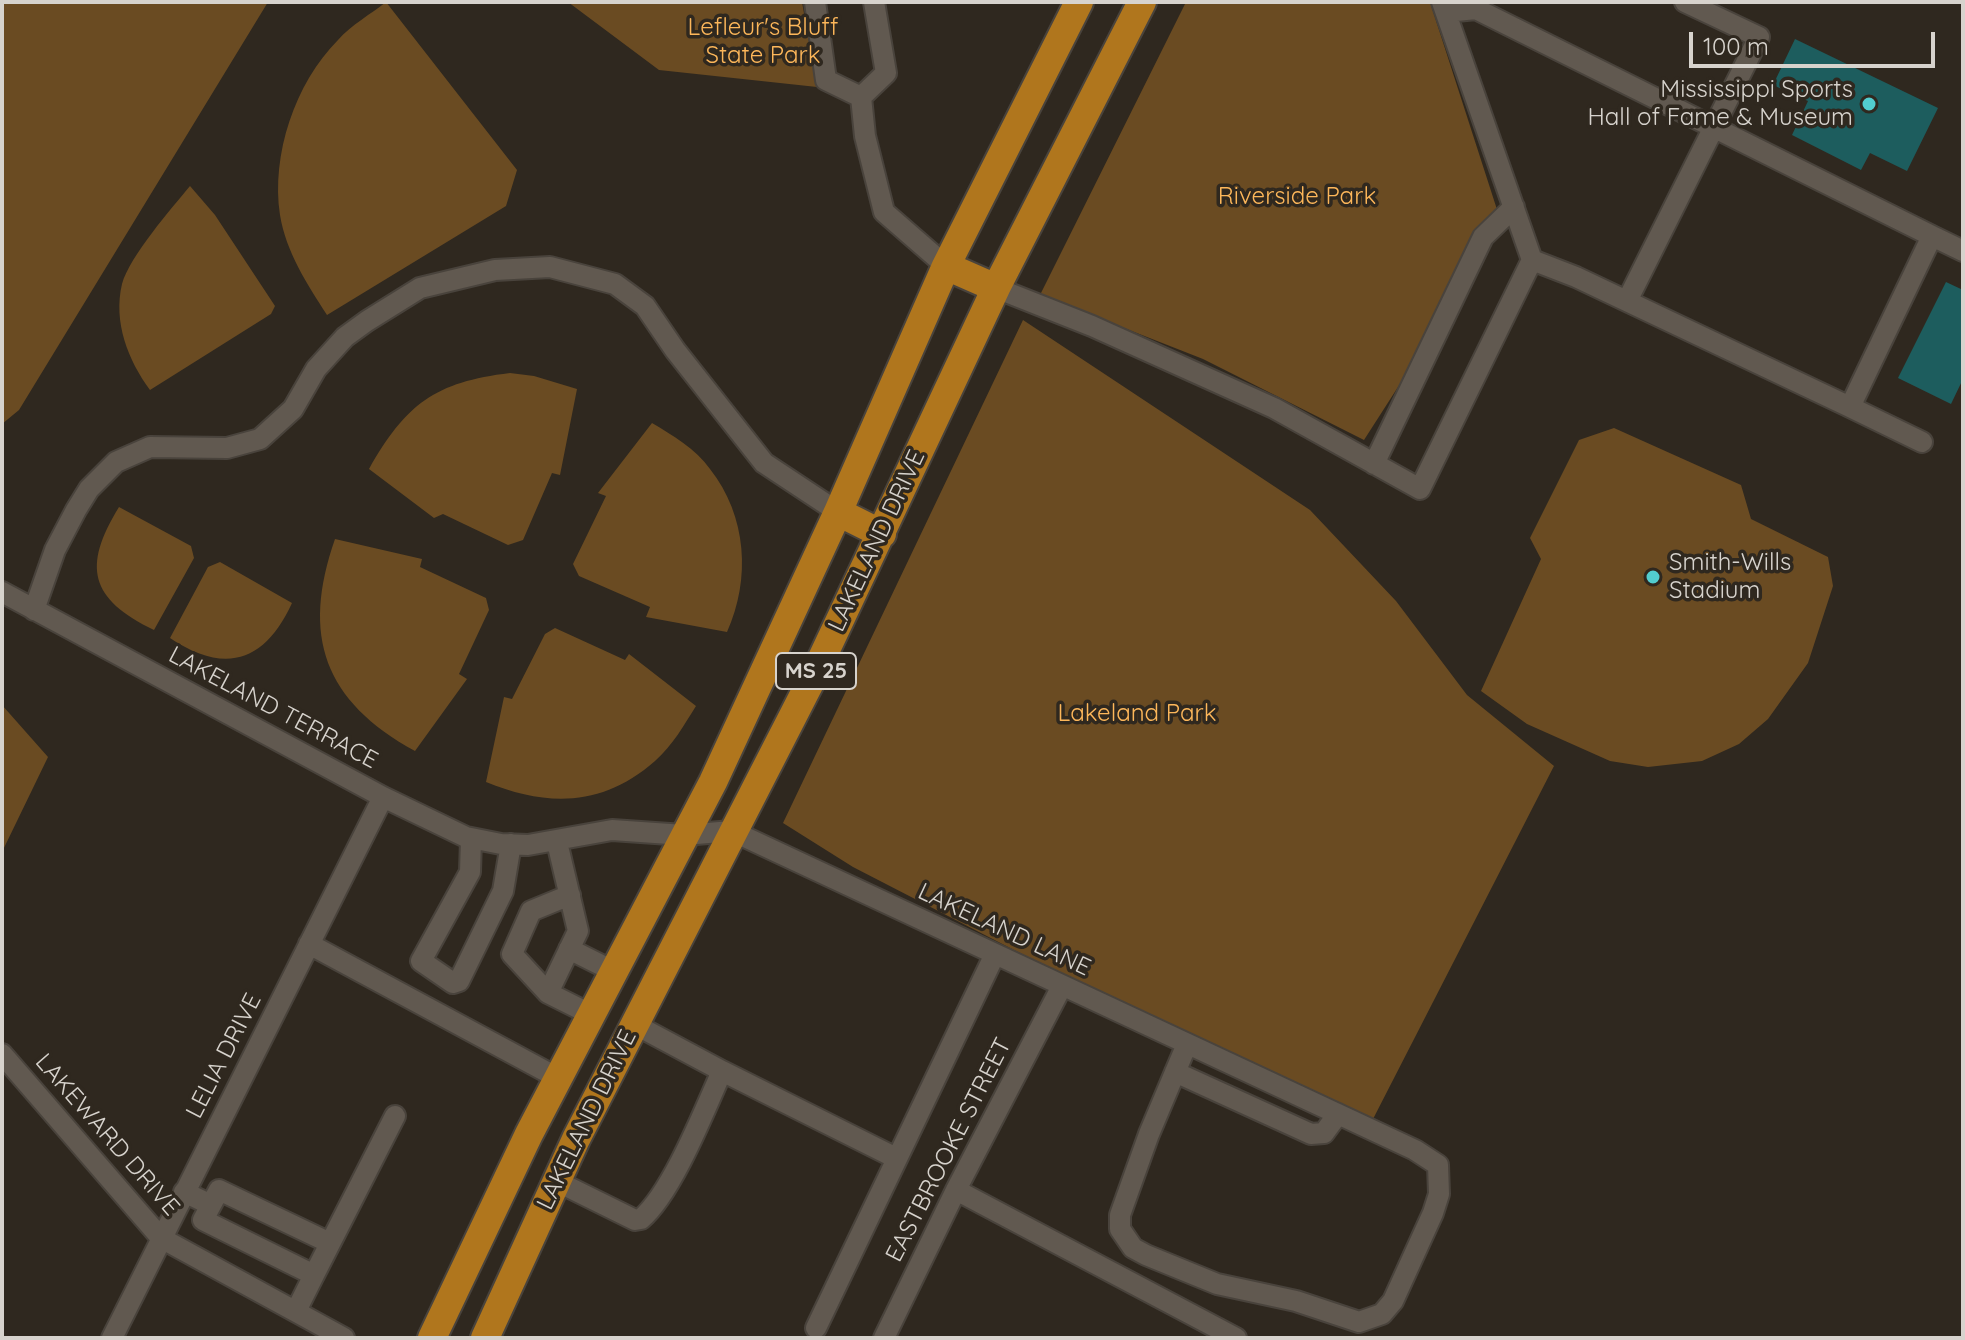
<!DOCTYPE html>
<style>
body{margin:0}
#map{position:relative;width:1965px;height:1340px;overflow:hidden;background:#2f281f;font-family:Quicksand,sans-serif}
canvas{display:block}
.frame{position:absolute;inset:0;border:4px solid #d7d3cd;pointer-events:none}
.scale{position:absolute;left:1689px;top:32px;width:246px;height:36px;box-sizing:border-box;border:4px solid #d7d3cd;border-top:0;padding-left:10px;font-size:24px;line-height:28px;white-space:nowrap;color:#d7d3cd;-webkit-text-stroke:6px #2f281f;paint-order:stroke}
</style>
<div id="map">
<canvas width="1965" height="1340"></canvas>
<div class="frame"></div>
<div class="scale">100 m</div>
</div>
<script>
const c = document.querySelector('canvas').getContext('2d');
c.lineJoin = 'round';
function fillPath(path, color) {
  c.fillStyle = color;
  c.fill(path, 'evenodd');
}
function trace(path, color, width, dash) {
  c.strokeStyle = color;
  c.lineWidth = width;
  c.lineCap = dash ? 'butt' : 'round';
  c.setLineDash(dash || []);
  c.stroke(path);
}
function drawText(font, color, halo, rows, align = 'center') {
  c.font = font + ' Quicksand,sans-serif';
  c.lineWidth = 7;
  c.setLineDash([]);
  c.textBaseline = 'middle';
  c.strokeStyle = halo;
  c.fillStyle = color;
  for (const [text, x, y, turn = 0] of rows) {
    c.save();
    c.translate(x, y);
    c.rotate((+turn || 0) * Math.PI / 180);
    c.textAlign = isNaN(turn) ? turn : align;
    if (halo) c.strokeText(text, 0, 0);
    c.fillText(text, 0, 0);
    c.restore();
  }
}
fillPath(new Path2D(`
 M2,2h266l-249,408 -17,14z
 M386,2l131,168 -11,36 -179,109c-20,-31 -41,-63 -47,-100 -9,-60 15,-132 58,-175 13,-15 33,-26 48,-38z
 M568,2h234l15,85 -158,-17z
 M1186,2h244l72,223 -138,215 -161,-81 -163,-64z
 M190,186l25,29 60,91 -4,8 -121,76c-22,-30 -37,-68 -28,-106 8,-28 49,-75 68,-98z
 M1023,320l287,190 86,91 71,94 87,71 -182,355 -267,-124 -252,-130 -70,-44z
 M510,373l24,3 43,13 -17,86 -8,-2 -29,67 -15,5 -65,-31 -9,4 -65,-49c37,-65 66,-87 141,-96z
 M652,423c20,12 44,26 58,46 37,47 41,110 17,163l-81,-15 4,-10 -71,-31 -6,-12 33,-68 -8,-3z
 M1614,428l127,57 10,34 77,38 5,29 -25,77 -40,56 -29,25 -37,17 -54,6 -38,-6 -83,-37 -46,-33 60,-132 -11,-21 49,-98z
 M119,507l72,39 3,12 -40,72c-64,-31 -72,-63 -35,-123z
 M335,539l87,20 -2,8 66,31 3,12 -30,64 8,5 -52,72c-91,-50 -114,-115 -80,-212z
 M220,562l72,41c-27,59 -67,72 -122,35l38,-71z
 M555,628l70,32 4,-6 67,52c-12,19 -23,39 -41,55 -52,46 -108,46 -169,21l18,-85 8,2 33,-65z
 M2,705l46,52 -46,95z`), '#6a4b22');
fillPath(new Path2D(`
 M1795,39l143,69 -31,63 -37,-18 -9,17 -69,-35 16,-34 -35,-16z
 M1946,282l17,8v89l-12,25 -53,-26z`), '#1d5d5e');
const minor = new Path2D(`
 M815,2l11,78 35,17
 M1446,12l30,-3 456,227 -82,171 -274,-130 -44,-17
 M861,97l4,39 19,76 62,54
 M861,97l25,-24 -12,-71
 M1932,236l31,15
 M996,288l96,38 182,82 146,81 112,-229 -90,-258
 M1627,301l132,-264 -74,-35
 M1850,407l72,35
 M1374,464l109,-227 31,-30
 M2,592l381,205 83,40 35,7 27,1 84,-15 72,5 48,-4 683,319 23,15 1,29 -6,19 -40,88 -11,13 -23,8 -63,-21 -79,-17 -71,-29 -13,-7 -13,-19v-14l29,-81 38,-90
 M34,610l21,-60 21,-40 13,-21 27,-27 34,-15 77,1 33,-9 33,-30 23,-40 29,-32 22,-16 53,-33 75,-18 55,-3 65,17 30,22 30,44 89,113 74,49
 M471,839l-1,33 -49,89 32,22 6,-2 44,-90 8,-47
 M557,842l21,89 -30,62 42,21
 M309,944l249,134
 M569,949l44,22
 M548,993l-36,-39 19,-43 39,-16
 M2,1054l159,184 183,100
 M722,1071l174,87
 M1175,1072l136,62 13,-1 14,-19
 M556,1181l79,39 6,-1c31,-26 64,-110 81,-148l-88,-47
 M956,1190l280,148
 M184,1192l27,13 -8,15 111,55 81,-159
 M211,1205l8,-15 111,53
 M296,1311l18,-36
 M816,1328l179,-374
 M112,1338l271,-541
 M884,1338l72,-148 106,-204`);
const highway = new Path2D(`
 M946,266l50,22
 M838,512l44,22
 M432,1338l97,-204 184,-352 125,-270 108,-246 133,-264
 M485,1338l91,-199 240,-468 180,-383 146,-286`);
trace(minor, '#49433c', 24);
trace(highway, '#49433c', 32);
trace(minor, '#615950', 20);
trace(highway, '#b0761d', 28);
for (const [x, y, r, color] of [
 [1869,104,8,"#52cdcf"],
 [1653,577,8,"#52cdcf"]
]) {
  const dot = new Path2D();
  dot.arc(x, y, r, 0, 2 * Math.PI);
  c.fillStyle = color;
  c.fill(dot);
  trace(dot, '#2f281f', 3);
}
for (const [x, y, w] of [
 [816,671,80]
]) {
  const box = new Path2D();
  box.roundRect(x - w / 2, y - 18, w, 36, 6);
  c.fillStyle = '#2f281f';
  c.fill(box);
  trace(box, '#d7d3cd', 2);
}
drawText('bold 22px', '#d7d3cd', null, [
 ["MS 25",816,671]
]);
drawText('24px', '#fdb75a', '#2f281f', [
 ["Lefleur's Bluff",763,28],
 ["State Park",763,56],
 ["Riverside Park",1297,197],
 ["Lakeland Park",1137,714]
]);
drawText('24px', '#d7d3cd', '#2f281f', [
 ["Mississippi Sports",1853,90],
 ["Hall of Fame & Museum",1853,118],
 ["Smith-Wills",1669,563,"left"],
 ["Stadium",1669,591,"left"]
], 'right');
drawText('24px', '#d7d3cd', '#2f281f', [
 ["LAKELAND DRIVE",877,541,-65],
 ["LAKELAND TERRACE",273,708,28],
 ["LAKELAND LANE",1004,930,25],
 ["LELIA DRIVE",224,1056,-63],
 ["LAKELAND DRIVE",587,1120,-64],
 ["LAKEWARD DRIVE",107,1135,49],
 ["EASTBROOKE STREET",949,1150,-63]
]);
</script>
